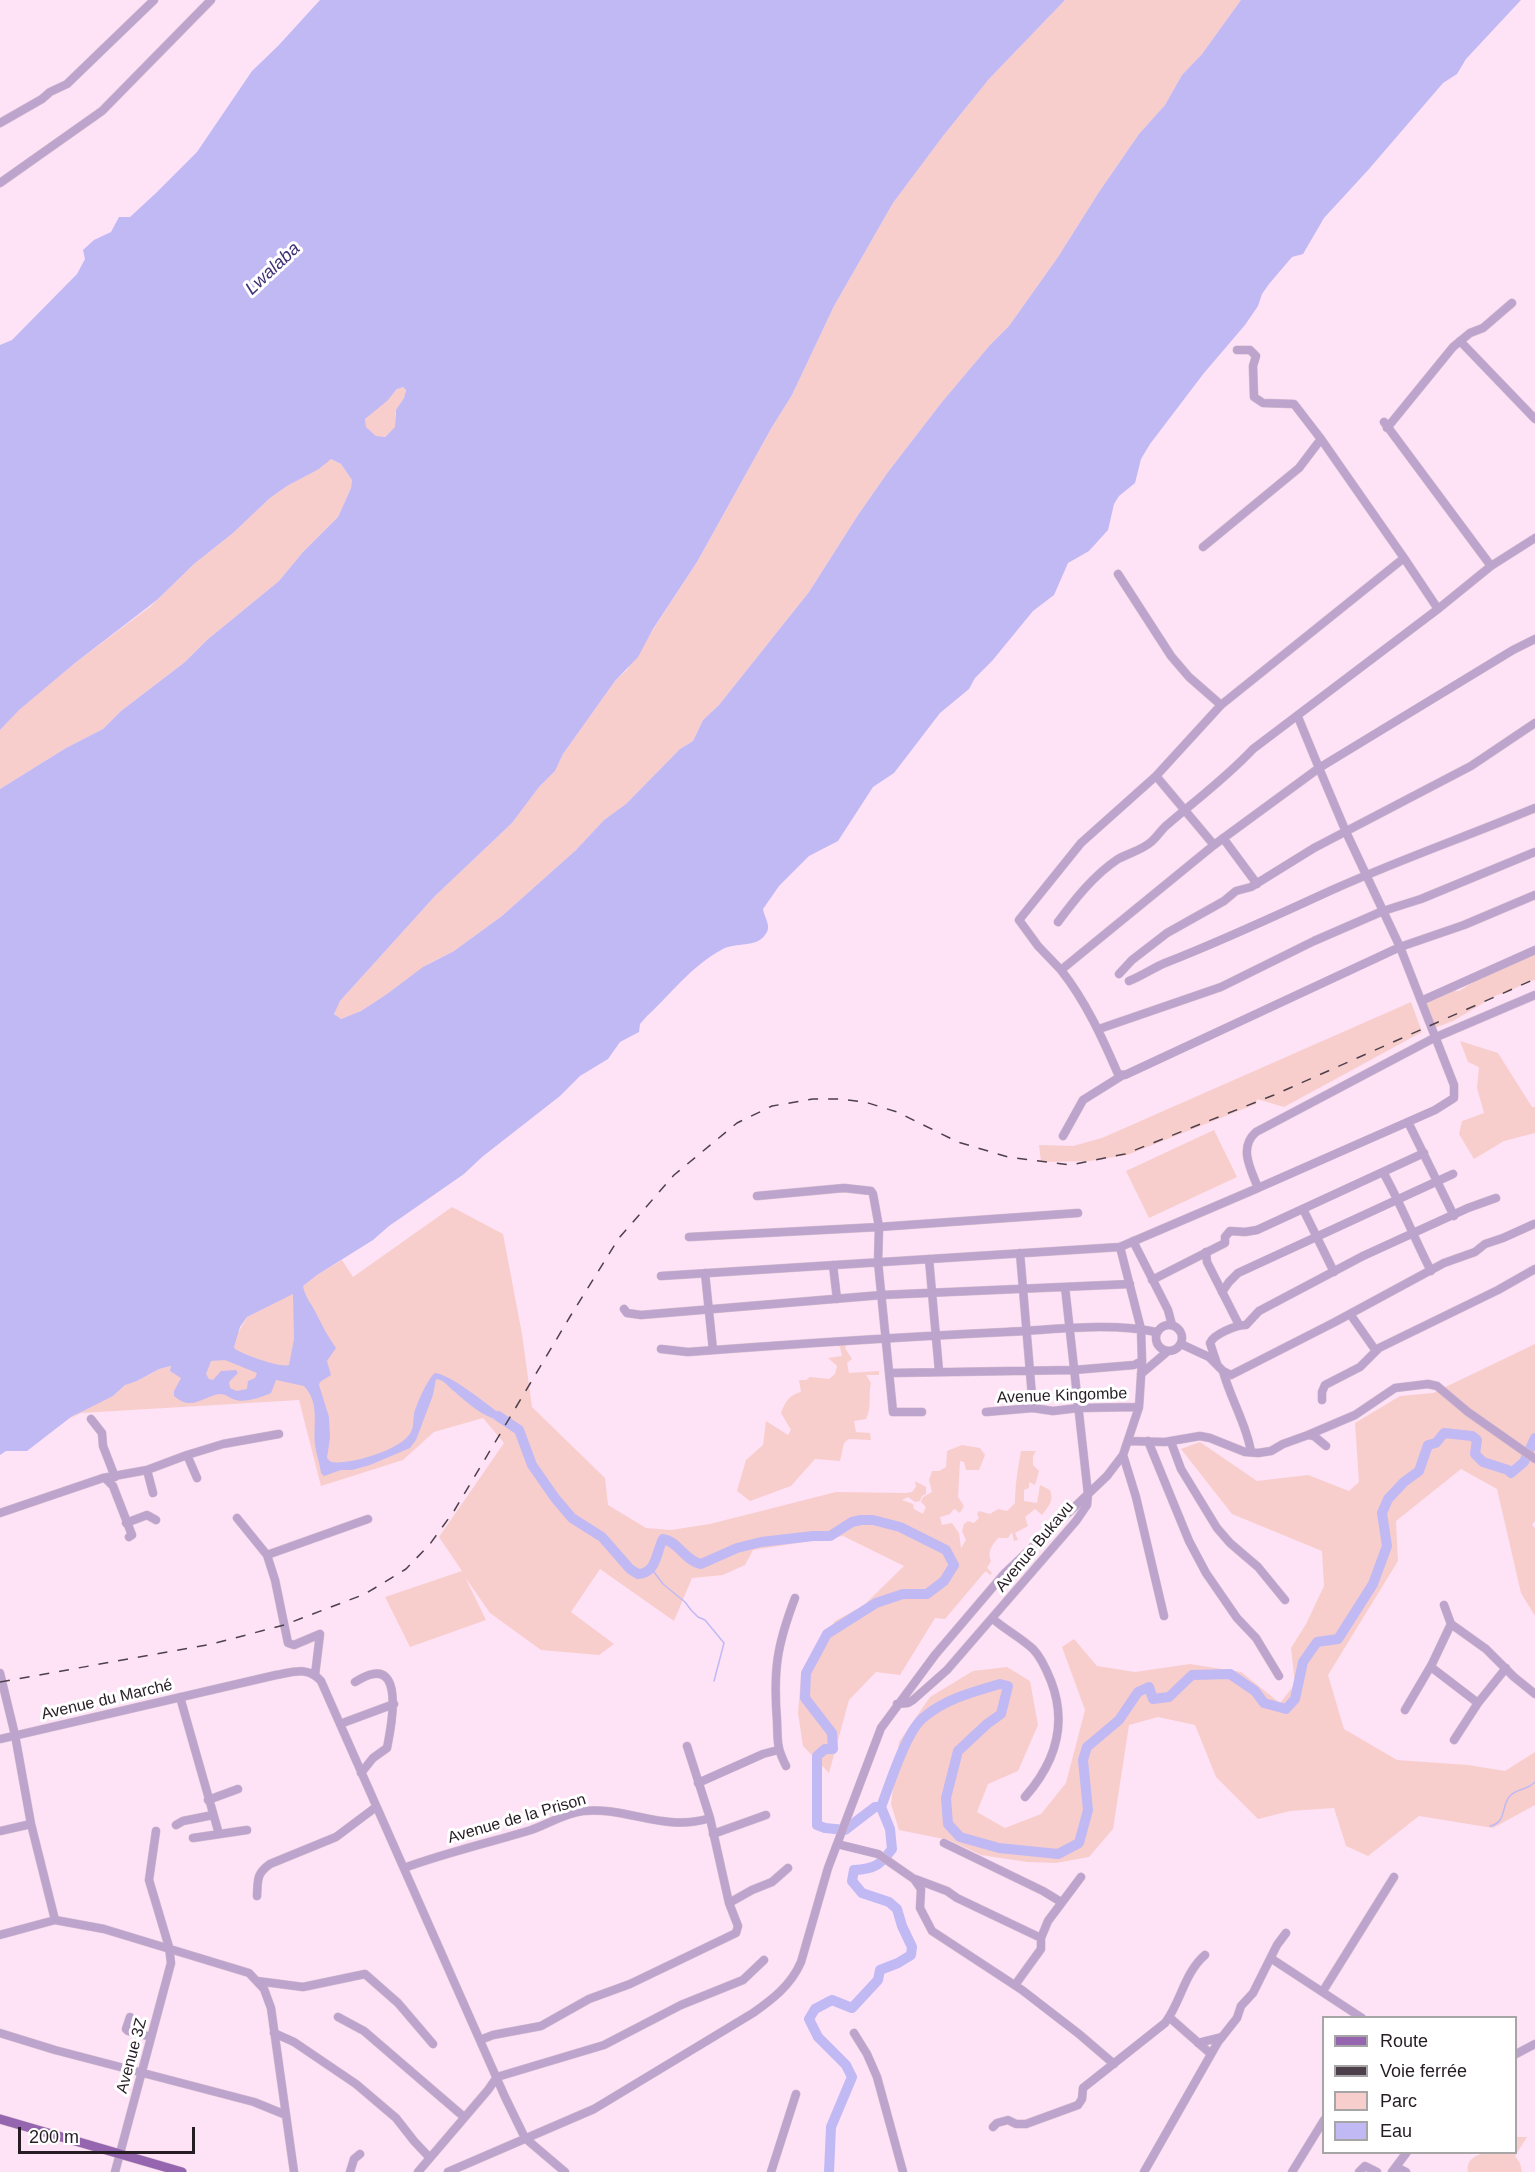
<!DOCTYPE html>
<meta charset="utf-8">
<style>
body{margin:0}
#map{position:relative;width:1535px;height:2172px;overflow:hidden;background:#fee2f6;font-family:Arial,sans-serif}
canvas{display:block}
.legend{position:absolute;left:1322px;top:2016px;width:195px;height:138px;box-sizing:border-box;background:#fff;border:2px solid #a8a5a7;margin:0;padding:8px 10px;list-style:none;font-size:18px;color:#261d24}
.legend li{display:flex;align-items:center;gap:12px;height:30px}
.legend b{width:30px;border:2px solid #a8a5a7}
.scale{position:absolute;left:18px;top:2127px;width:177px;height:27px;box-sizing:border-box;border:3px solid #261d24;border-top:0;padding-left:8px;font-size:18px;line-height:21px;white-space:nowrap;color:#261d24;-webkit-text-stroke:4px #fff;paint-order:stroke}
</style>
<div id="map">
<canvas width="1535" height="2172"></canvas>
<ul class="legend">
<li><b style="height:8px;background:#9565af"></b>Route</li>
<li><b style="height:8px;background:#4d404a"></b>Voie ferrée</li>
<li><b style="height:16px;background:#f8cecd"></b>Parc</li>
<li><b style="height:16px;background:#c0b9f3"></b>Eau</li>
</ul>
<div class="scale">200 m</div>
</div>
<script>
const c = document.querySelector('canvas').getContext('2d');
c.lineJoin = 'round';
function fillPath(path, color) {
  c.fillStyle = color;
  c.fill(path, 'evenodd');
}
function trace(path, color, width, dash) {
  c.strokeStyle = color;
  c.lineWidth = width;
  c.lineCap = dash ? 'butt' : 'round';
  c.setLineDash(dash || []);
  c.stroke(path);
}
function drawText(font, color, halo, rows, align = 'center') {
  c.font = font + ' Arial,sans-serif';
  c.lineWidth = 6;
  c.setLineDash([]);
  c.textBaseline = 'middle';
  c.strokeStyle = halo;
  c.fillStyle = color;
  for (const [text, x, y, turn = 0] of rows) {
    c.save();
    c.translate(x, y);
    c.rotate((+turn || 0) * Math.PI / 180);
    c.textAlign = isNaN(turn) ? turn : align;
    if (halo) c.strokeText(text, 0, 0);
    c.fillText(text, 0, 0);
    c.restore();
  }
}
fillPath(new Path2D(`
 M1065,0h176l-39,54 -20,21 -17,30 -26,29 -40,58 -41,65 -49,69 -19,19 -48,57 -54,70 -30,43 -49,77 -90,113 -16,15 -10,21 -13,8 -54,55 -22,16 -28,30 -74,66 -48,35 -24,12 -43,31 -26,17 -20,8 -5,-2 -2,-6 6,-10 95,-105 77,-73 27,-36 16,-16 8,-17 52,-73 12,-11 70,-108 75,-135 20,-32 42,-89 59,-103 50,-67 46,-57z
 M400,387l5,1 1,6 -11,19 1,14 -13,11 -7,-2 -10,-9 -1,-8z
 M328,459h3l10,5 11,16 -1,8 -13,29 -35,35 -24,29 -72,59 -22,22 -64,49 -18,18 -37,19 -66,41v-59l18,-20 57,-47 76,-57 43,-42 39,-31 37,-35 17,-12 35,-19z
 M1535,951v29l-8,2 -19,10 -11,3 -44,26 -24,9 -8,-28 32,-11h6l23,-14z
 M1411,1002l11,30 -138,75 -27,-8 -1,5 -129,51 -37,6 -49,1 -2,-17 34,1 29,-8z
 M1460,1041l38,12 34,54h3v26l-31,8 -30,18 -15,-25 3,-13 22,-8 -7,-25 2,-21 -11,-5z
 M1214,1130l23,47 -88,41 -23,-47z
 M452,1207l51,27 19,100 10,73 73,71 3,27 38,23 25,2 39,-6 126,-32 70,1 6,-1 4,-5 -1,-6 11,6v7l-4,2 -2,5 -5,1 -7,-5 -6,3 11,4 1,5 9,5 3,-7 -5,-5 2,-5 9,-5 -3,-12 3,-9h7l7,-4 1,-16 15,-6 18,3 5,7 -6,15h-13l-2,-8 -4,-1 -2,36 6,9 -4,7 -6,-4 -4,5 -10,3 2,8 10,-2 7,10 2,15 5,-8 -4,-9 2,-7 4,-3 6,2 5,-5 -2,-4 2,-3 11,3 8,-5 9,2 8,-8c0,-18 3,-35 6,-52h15l-3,5v9l6,6 -4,14 -6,-3v6l-5,2v11l13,2 3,-18 10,5c4,11 -1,16 -8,25l-7,-6 -10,8 3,9 -13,7 3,7 -4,1 -2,-9 -4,6h-10c-6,7 -11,14 -7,23l-4,7 5,5 -2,2 -4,-4 -3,3 -38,45 -10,-1 -35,57 -24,-3 -27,28 -20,73 -26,-27 -5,-33 3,-36 34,-56 28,-15 41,-40 -61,-30 -90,14 -8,15 -22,10 -31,3 -18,43 -74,-52 -29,43 43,32 -15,11 -58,-5 -51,-37 -25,-36 21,43 -76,27 -25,-50 77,-26 -23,-34 65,-94 -21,-25 -49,14 -31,28 -82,26 -22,-86 -218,13 -15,8 23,-14 24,-11 13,-12 11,-3 22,-12 13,-3 66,-33 9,-16 47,-24 23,-18 25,-15 11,17z
 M847,1343l-2,5 7,11 -5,4 2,10 30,-2v4h-13l5,8c-3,12 1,25 -5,36l-12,2 2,11 14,1 1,7 -22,-1 -5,4 -4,18 -25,-2 -24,27 -41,15 -13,-10 9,-31 17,-15 3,-24 22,14 3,-5 -10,-17c4,-11 8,-18 20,-21l-2,-12h7l4,-3 19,2 6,-5 2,-8 -9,-8 14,-2 -2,-9 -7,-3z
 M1535,1344v177l-3,4 3,3v88l-14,-23 -24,-104 -36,-20 -65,52 2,40 -70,114 16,54 53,31 71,5 37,6 30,-19v53l-42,23 -74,-12 -51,40 -22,-10 -12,-38 -44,3 -32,8 -42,-42 -21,-52 -37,-8 -29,8 -16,104 -24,28 -33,6 -29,-1 -46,-7 -32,-15 -50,-10 -8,-26 8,-62 31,-45 43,-26 34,-4 23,14 8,44 -20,46 -30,13 -11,28 28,16 36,-14 25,-31 19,-73 -23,-63 12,-8 23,27 38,6 55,-8 51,8 39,31 15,-19 -4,-36 15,-24 18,-38 -2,-35 -90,-37 -51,-65 19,-7 57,39 51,-6 41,16 10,-9 -4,-59 45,-27 33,-3z
 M1516,2137h11l-12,19 5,7 2,9h-54c-4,-23 33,-20 48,-20z`), '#f8cecd');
fillPath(new Path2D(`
 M320,0h745l-76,79 -46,57 -50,67 -59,103 -42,89 -20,32 -75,135 -44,67 -15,28 -23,24 -52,73 -8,17 -16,16 -27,36 -77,73 -95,105 -6,13 7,5 20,-8 26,-17 36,-27 31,-16 48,-35 74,-66 28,-30 22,-16 54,-55 13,-8 10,-21 16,-15 90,-113 49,-77 30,-43 54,-70 48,-57 19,-19 49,-69 41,-65 40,-58 26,-29 17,-30 20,-21 39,-54h280l-55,59 -9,15 -14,9 -74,86 -45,49 -21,36 -11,3 -23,27 -7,10 -4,12 -13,19 -41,48 -54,71 -9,15 -6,24 -16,13 -5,8 -6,26 -19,21 -21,12 -14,32 -21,16 -41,50 -17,17 -6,11 -29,24 -46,60 -21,14 -35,54 -29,15 -30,30 -16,23c2,10 9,18 2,26 -9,13 -29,7 -42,14 -32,17 -51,44 -76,67l-7,8 -1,8 -19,10 -12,17 -28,17 -20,20 -78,61 -18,17 -75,52 -16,14 -56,35 -14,11c2,11 8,17 13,27 7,14 11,22 20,35l-9,13 4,14 -11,7 -1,3 10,32 1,21 -3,20 4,4c19,3 71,-12 80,-30 3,-6 2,-12 3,-18 2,-9 14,-36 21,-41 16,1 61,38 75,49 -22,-1 -39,-16 -55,-30 -7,-5 -10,-12 -19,-13l-3,16 -17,45 -6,8 -40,17 -18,5h-11l-17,6 -3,-3c-1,-10 -5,-19 -6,-28 -2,-21 5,-42 -11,-59l-28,-6 -5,13c-9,4 -28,11 -38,6 -5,-2 -7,-5 -13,-5 -17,2 -28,18 -46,2v-5l7,-13 -11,-7 1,-5 -12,3 -22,12 -12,4 -12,11 -42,21 -44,34h-21l-6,4v-666l66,-41 37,-19 18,-18 64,-49 22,-22 72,-59 24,-29 35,-35 13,-29 1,-8 -11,-16 -10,-5 -12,10 -32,17 -17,12 -37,35 -39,31 -37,36 -82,63 -56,47 -19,20v-385l12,-5 65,-66 8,-15 -2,-9 11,-10 17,-8 8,-15h11l26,-24 41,-41 55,-81 26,-25zM403,387l3,3 -2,8 -8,12 -1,17 -10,10 -9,-1 -10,-9 -1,-8 22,-18 10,-12zM293,1294l1,45 -5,26c-8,3 -45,-10 -54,-16l-1,-2 6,-20 7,-10zM225,1360l32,13 -2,5 -7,3 -1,8 -10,2 -7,-3 -1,-6 9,-9 -2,-3 -15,1 -8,9 -4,-1 -3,-5 5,-13z`), '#c0b9f3');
trace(new Path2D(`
 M651,1568l12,16 22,18 6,8 7,7 7,3 19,23 -10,38
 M1490,1826c17,-3 11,-21 20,-30 7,-8 16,-5 25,-14`), '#c0b9f3', 1.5);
trace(new Path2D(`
 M498,1416l21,14 13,35 23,33 17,20 30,19 28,32 8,5c19,-1 18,-22 25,-35 15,2 22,22 38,25l36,-16 24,-6 52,-6h17l22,-14 9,-2h12l27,7 46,23 8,15 -10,16 -17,13h-24l-27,9 -49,31 -21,39 -1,25 27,35 1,16h-8l-8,7v69l8,3 20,2 30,-23h6l9,22 2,20c-12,16 -17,20 -38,21l-2,11 10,12 27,9 8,7 5,17 10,21 -1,8 -13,8 -18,7 -2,10 -26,28 -20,-8 -17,9 -6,10 9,18 28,28 6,12 -21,50 -2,45
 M881,1807c9,-23 25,-75 42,-89 22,-19 50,-26 77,-34l8,2 -7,28 -14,10 -29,27 -12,47 2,26 12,13 39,11 59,6 21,-11 9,-33 -5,-50 4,-13 32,-27 19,-28 11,-5 4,12 16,-2 23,-22 38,-1 25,17 9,12 22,6 9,-10 8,-37 14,-20 21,-3 35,-55 14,-38 -5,-33 6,-14 16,-17 15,-11 9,-26 8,-2 8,-10 28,3 5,4 -2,14 8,8 25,8 3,3 13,-11 11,-24`), '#c0b9f3', 10);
const minor = new Path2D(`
 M0,123l42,-24 8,-7 17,-8 87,-84
 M0,183l102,-72 109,-111
 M1460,341l75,78
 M1237,350h13l6,6 -3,10 1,31 9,6 31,1 27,35 83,119
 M1384,422l107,144
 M1387,428l66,-81 17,-14 13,-5 29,-25
 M1203,547l96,-79 22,-29
 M1118,574l53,82 18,21 32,28
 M1438,609l53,-43 44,-28
 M1298,717l21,51 194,-118 22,-11
 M1156,776l-75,67 -62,77 19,26 23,24 153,-125
 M1223,838l34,46
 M1058,922c17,-23 36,-47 60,-63 11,-6 24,-9 33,-17 6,-5 10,-12 16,-17 29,-25 60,-48 86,-76l185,-140 -34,-51 -183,147 -65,71 58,69 105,-77 27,64 54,115 54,138v13l-19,12 -177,78
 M1061,970c25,32 41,67 57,104l7,1 275,-128 64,-22 71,-30
 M1119,974l13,-14 35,-27 57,-32 12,-10 15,-4 63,-39 157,-82 64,-43
 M1129,981c13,-5 24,-13 36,-18 57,-22 112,-48 167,-73 67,-30 136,-54 203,-82
 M1421,1001l114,-51
 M1099,1029l122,-42 93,-46 69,-30 38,-12 114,-47
 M1408,1122l46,94
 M1063,1136l20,-36 40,-25
 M1383,1172c18,32 31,66 48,99
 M757,1196l87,-8 27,3 2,3 6,33 -1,35 15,150h29
 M1303,1209l31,63
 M689,1237l190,-10 199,-14
 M1133,1241l35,69 4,15
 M1206,1252l1,10 32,63
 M1020,1253l13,155
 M929,1259l10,112
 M833,1265l4,34
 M705,1273l8,77
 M661,1276l459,-29
 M1152,1280l73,-37v-6l5,-6 15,1 12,-2 167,-77
 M1222,1292l7,-10 9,-9 215,-99
 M624,1309l3,4 14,2 241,-20 248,-11
 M1350,1314l26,37
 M1156 1338a13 13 0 1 1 26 0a13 13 0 1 1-26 0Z
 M1181,1344l28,13 14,14 8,4 104,-53 109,-59 31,-11 10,-8 18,-6 31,-14
 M661,1349l27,3c106,-8 212,-15 318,-20 49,-2 102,-10 150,0
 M1217,1364l-7,-21c4,-9 26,-18 36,-18l13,-14 104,-55 105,-48 28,-10
 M1223,1371c7,27 24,54 28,81
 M890,1373l184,-3 60,-5 8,-4
 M1141,1374l27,-23
 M1322,1400v-8l3,-7 35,-18 19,-19 119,-58 37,-21
 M986,1412l47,-4 20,3 25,-3 61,-1
 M91,1419l11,14 1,13 12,31
 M1308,1435l47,-20 40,-27 33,-4 9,2 31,26 67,47
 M1129,1441l36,1 35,-6 10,2 35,14 13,1 13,-2 12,-7 25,-9 6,1 12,10
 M1148,1441l41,100 17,32 31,45 19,20 23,38
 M1171,1442l10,27 36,59 13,15 28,24 27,33
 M187,1455l36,-11 56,-10
 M1123,1455l13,42 28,119
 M147,1470l6,23
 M105,1478l8,8 19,49 -3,2
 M0,1513l103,-35 44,-8 40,-15 10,23
 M237,1518l30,37 8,25 13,63 6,2 26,-11 -5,41
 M126,1523l21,-8 9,5
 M267,1555l101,-36
 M1444,1605l7,19 35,25 28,28 21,17
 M992,1618c12,11 28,19 41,31 8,8 14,22 18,32 17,44 4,82 -26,116
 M1431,1667l47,36
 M0,1673l15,62 16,89 24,96
 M355,1682c5,-3 12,-7 18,-8 31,-6 17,59 14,74l-14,10 -12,15
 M180,1697l39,137
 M897,1704l11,-1 5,-3 34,-30 129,-149 11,-16 1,-11 -23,-207
 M1405,1710l27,-46 19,-40
 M340,1724l54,-20
 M0,1739l276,-64c18,-3 32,-9 45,6l184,416 20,41 40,34
 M1454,1740l24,-37 28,-35
 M786,1766c-10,-20 -8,-24 -9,-45 -4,-51 0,-76 18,-123
 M698,1783l65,-29 15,-4
 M208,1800l30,-11
 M176,1825l7,-4 30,-6
 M0,1831l31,-7
 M713,1834l53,-19
 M193,1838l54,-8
 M944,1843l99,48 18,11
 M837,1844l41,10 36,25 7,10 -1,19 12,23 90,59 57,44 35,30
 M404,1868c41,-15 84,-25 127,-38 17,-6 34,-17 52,-19 43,-5 81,22 127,7
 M915,1879l32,12 10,7 84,40
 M257,1896c1,-16 -1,-22 13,-32l66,-27 40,-30
 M729,1903l23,-13 20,-8 16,-14
 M0,1935l55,-15 49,9 145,44 15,16 7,19 23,164
 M1272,1959l90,59
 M257,1981l46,6 62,-13 33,29 35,41
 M1015,1985l26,-36v-11l7,-17 33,-44
 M1323,1991l71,-114
 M130,2017l-4,12 2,2 23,6
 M338,2017l26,14 100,86
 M1169,2017l42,37
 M0,2033l55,17 199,52 32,13
 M274,2033l20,9 62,42 40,34 18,23 15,16
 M854,2033l13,21 10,23 26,95
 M480,2040l13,-5 48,-9 48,-27 41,-15 106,-51 2,-7 -9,-23 -19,-85 -23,-72
 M1198,2043l24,-6
 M1516,2054l19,-10
 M993,2127l4,-4 11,-3 8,4h10l52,-19 4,-6 1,-11 82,-65c16,-21 19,-50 40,-68
 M1396,2167l10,5
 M115,2172l56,-209 -2,-16 -20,-67 7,-49
 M350,2172l4,-13 6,-5
 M418,2172l70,-82 9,-13 107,-32 77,-40 62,-25 21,-20
 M448,2172l146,-63 159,-96c20,-14 38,-28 48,-51l27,-94 53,-140 54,-73 69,-81 103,-98 16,-21 16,-48 3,-46 -1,-32 -21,-82 138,-59c-7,-19 -20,-40 -2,-56l178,-94 101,-43
 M771,2172l25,-78
 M1144,2172l74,-130 19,-24 4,-12 12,-13 24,-48 9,-12
 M1292,2172l32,-52
 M1359,2172l6,-6 12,6
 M1392,2172l15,-20`);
const major = new Path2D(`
 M0,2119l182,53`);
trace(minor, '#d7bfd0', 9);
trace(major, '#d7bfd0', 10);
trace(minor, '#bda4cd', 8);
trace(major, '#9565af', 9);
trace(new Path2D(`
 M0,1682l212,-38 72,-19 81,-31 41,-25 24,-25 24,-33 117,-196 48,-77 55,-63 63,-52 35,-17 41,-7h27l25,3 32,10 61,30 50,15 62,8 55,-11 149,-59 261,-116`), '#4d404a', 1.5, [10, 10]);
drawText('16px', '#261d24', '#fff', [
 ["Avenue Kingombe",1062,1396,-2],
 ["Avenue Bukavu",1035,1547,-50],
 ["Avenue du Marché",107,1700,-13],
 ["Avenue de la Prison",517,1819,-16],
 ["Avenue 3Z",132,2056,-75]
]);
drawText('italic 18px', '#403175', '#fff', [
 ["Lwalaba",273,269,-43]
]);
</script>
